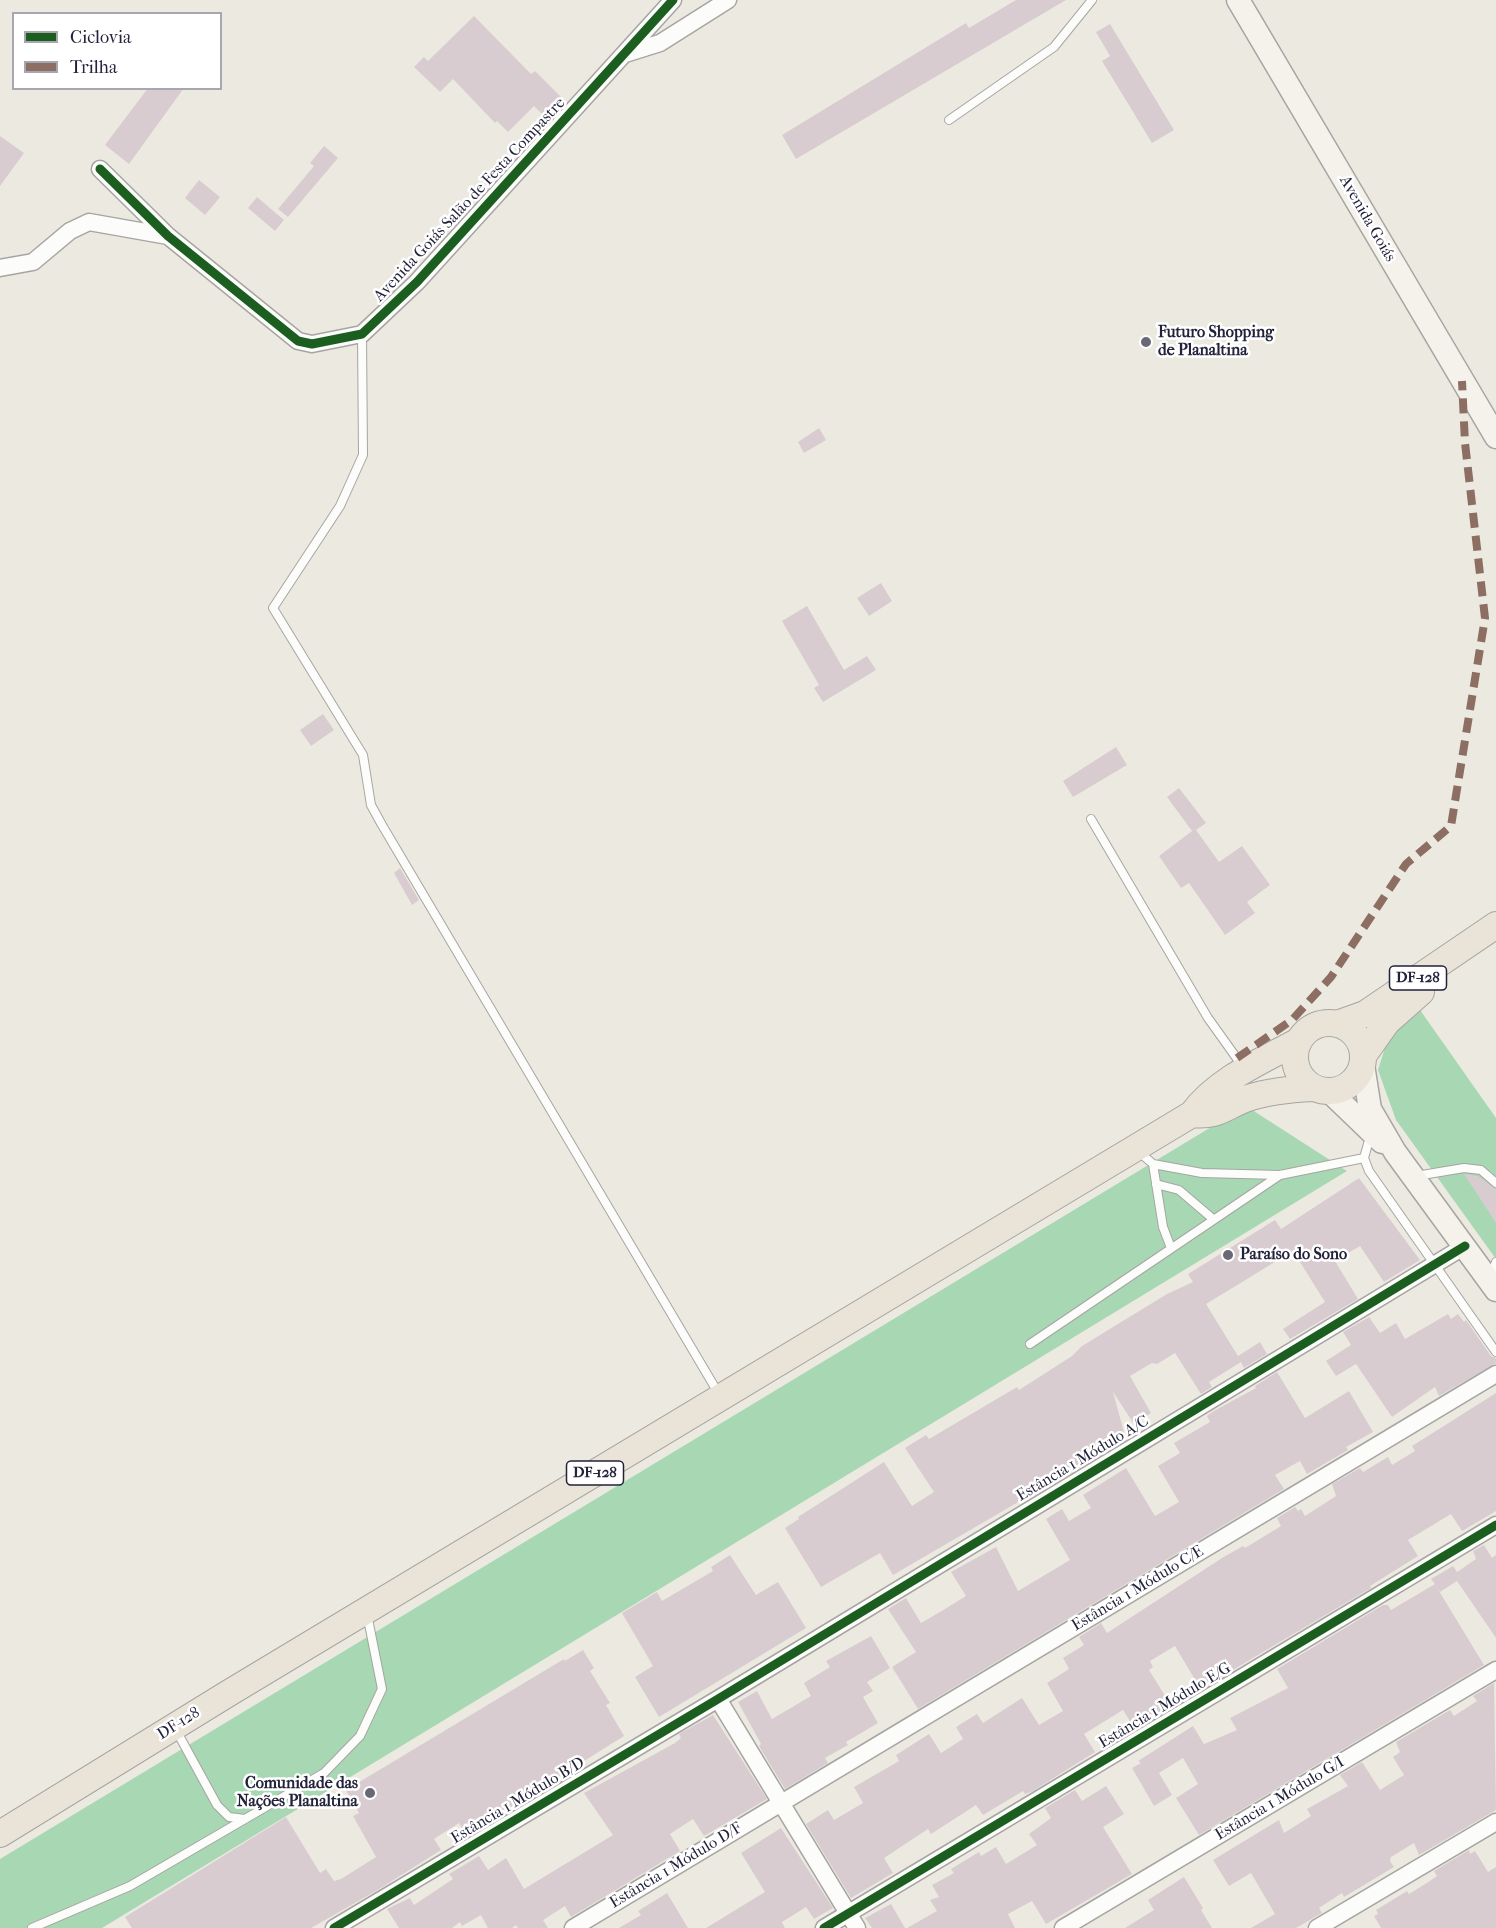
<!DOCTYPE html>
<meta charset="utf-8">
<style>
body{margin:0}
#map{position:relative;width:1496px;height:1928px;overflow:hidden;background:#eceae0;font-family:"IM FELL French Canon",serif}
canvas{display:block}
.legend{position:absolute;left:12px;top:12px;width:210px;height:78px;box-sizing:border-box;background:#fff;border:2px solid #a7a7b1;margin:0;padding:8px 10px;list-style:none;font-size:18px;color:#22223b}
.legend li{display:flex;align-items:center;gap:12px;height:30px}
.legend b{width:30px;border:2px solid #a7a7b1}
</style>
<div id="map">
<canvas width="1496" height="1928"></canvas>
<ul class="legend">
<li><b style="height:8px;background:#1b5e20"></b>Ciclovia</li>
<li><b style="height:8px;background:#8d6e63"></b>Trilha</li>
</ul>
</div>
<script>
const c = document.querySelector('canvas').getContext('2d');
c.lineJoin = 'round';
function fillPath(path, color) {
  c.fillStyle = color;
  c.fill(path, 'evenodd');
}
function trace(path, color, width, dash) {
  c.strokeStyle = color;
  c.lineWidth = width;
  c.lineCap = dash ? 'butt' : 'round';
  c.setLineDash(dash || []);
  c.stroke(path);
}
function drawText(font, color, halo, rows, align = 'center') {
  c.font = font + ' "IM FELL French Canon",serif';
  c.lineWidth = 5;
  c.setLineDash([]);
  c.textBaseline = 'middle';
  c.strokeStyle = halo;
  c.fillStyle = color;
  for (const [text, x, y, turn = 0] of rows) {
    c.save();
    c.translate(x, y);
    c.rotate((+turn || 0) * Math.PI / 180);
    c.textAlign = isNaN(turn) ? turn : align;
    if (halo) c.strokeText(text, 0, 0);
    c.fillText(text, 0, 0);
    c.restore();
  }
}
fillPath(new Path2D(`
 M1420,1010l76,108v141l-100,-139 -18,-50 10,-32z
 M1246,1106l101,65 -1245,757h-102v-69z`), '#a7d7b3');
fillPath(new Path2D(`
 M1016,0h50l-270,159 -14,-24 184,-112 3,5z
 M474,16l57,58 4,-3 31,31 -17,19 -15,-15 -26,26 -11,-11 -2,2 -42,-44 -13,13 -26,-25 10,-10 4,4z
 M1110,24l64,106 -22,13 -50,-82 8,-5 -14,-24z
 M148,88h36l-55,76 -24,-19z
 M0,136l24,17 -24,33z
 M324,146l14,12 -50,59 -10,-8 36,-43 -4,-3z
 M199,180l21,17 -15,18 -20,-17z
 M257,197l27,23 -9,11 -27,-23z
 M819,428l7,12 -22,13 -6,-11z
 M881,583l11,18 -23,15 -12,-18z
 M807,606l37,64 23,-14 9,14 -53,32 -9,-14 5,-3 -37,-64z
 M323,714l11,16 -23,16 -11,-16z
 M1116,747l11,18 -54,32 -10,-16z
 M1179,788l27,35 -10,7 23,32 23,-16 28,39 -23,17 8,11 -30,22 -36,-52 -8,5 -22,-32 33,-25 -25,-34z
 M400,868l19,32 -7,5 -18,-32z
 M1464,1174l14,2 18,13v34z
 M1359,1178l61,82 -36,22 -24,-36 -25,15 23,38 -68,40 -7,-10 42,-27 -32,-51 -87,53 32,52 22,-14 7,12 -23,14 -3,-6 -32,20 3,5 -11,7 -26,-41 -18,11 -5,-1 -22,13 21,37 -17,11 -21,-32 12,44 -74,47 -158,92 -13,-22 -59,34 -36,-59 14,-9 -1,-2 86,-55 28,44 22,-14 -29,-44 21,-13 3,4 88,-52 2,3 53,-34 10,-10 85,-52 26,-12 -5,-8 87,-54 6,9z
 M1448,1314l3,5 7,-5 6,8 2,-2 25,36 5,2v5l-57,33 -4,-9 -43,30 -36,-53 -20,12 -10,-15 25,-16 -8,-13 26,-15 11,16 16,-10 9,16z
 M1277,1372l28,46 44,-27 24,41 -27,15 2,3 -41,24 -7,-13 -25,14 9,14 -366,220 -26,-42 24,-15 -28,-43 18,-11 15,25 24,-14 21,-13 -15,-24 45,-25 22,44 52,-31 -24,-41 16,-10 7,12 22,-13 -8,-13 43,-27 29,48 24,-14 -21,-36 22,-13 -6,-10 36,-21 -3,-6 5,-4 44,-24 -1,-2z
 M1496,1393v118l-34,20 -11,-17 -43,26 10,16 -48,30 1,2 -162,96 -4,-6 -8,5 -22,-37 -25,15 3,6 -4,3 23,37 -37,22 -12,-19 -39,24 11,18 -62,39 -8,3 -2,-3 -40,24 -7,-10 -45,29 -3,-5 -44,29 9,15 -42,25 -45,-74 22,-14 6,10 29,-17 -9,-16 45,-26 -3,-6 33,-21 12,19 22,-14 -7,-12 21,-13 6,9 39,-25 17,27 24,-14 -16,-28 22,-14 -6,-11 21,-13 -5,-8 22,-14 6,10 115,-75 21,-12 2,2 36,-22 -4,-8 18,-11 3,4 3,-2 4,7 31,-20 -4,-12 28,-16 3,4 25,-15 4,8 23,-14 -3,-5z
 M1484,1545l8,13 4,-3v83l-39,-57 -17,11 -4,-6 48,79 -285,170 -23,-37 22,-14 -15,-26 -24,15 13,22 -18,11 -22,-38 9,-5 -3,-2 55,-35 11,18 33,-14 -7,-12 58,-30 -11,-19 106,-64h5l3,5 44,-26 -4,-5 22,-13 4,6 19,-13 -3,-8z
 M730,1555l26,40 22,-13 28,46 -147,89 -24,-40 18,-11 -31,-53 35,-21 5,9 51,-30 -2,-4z
 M871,1636l19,32 -23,14 6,9 -10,6 15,26 -32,19 2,3 -23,13 3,5 -43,26 -26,-43 2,-2 -23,-42 19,-11 15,28 39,-23 -7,-13 26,-16 -4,-6z
 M583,1650l11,18 -4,3 20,32 -4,2 18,31 -158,99 -7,-12 -25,16 7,11 -65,41 -65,37h-179l-7,-11 161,-100 34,56 6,-4 8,12 7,-2 35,-22 -23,-41 6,-3 -13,-23 218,-131 1,2z
 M1494,1683l2,127 -77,45 -5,-12 -23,14 -1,4 4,6 -50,30 -2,-4 -23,15 3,5 -26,15h-45l24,-14 -24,-41 -22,13 -16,-26 66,-40 5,13 27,-17 -4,-7 41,-23 -8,-11 22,-13 18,28 24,-15 -11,-18 7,-5 -4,-10 54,-32 4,6 23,-15 -4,-5z
 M713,1715l54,84 -63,37 -11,-17 -23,15 10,17 -109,66 -6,-11 -22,14 5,8h-30l-2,-3 -4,3h-24l-7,-13 -19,11 -2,-4 -8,6h-53l-12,-19 23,-11 4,7 39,-26 -4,-5 30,-18 9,14 18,-12 18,31 89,-54 -29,-42 91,-50 6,-5 -2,-4z
 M1106,1786l18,28 -21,13 29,47 -86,50 -14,-23 -24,13 7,14h-108l30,-17 -7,-11 9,-3 -7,-12 22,-12 -3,-4 28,-17 2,4 15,-9 10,17 31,-19 -8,-11 22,-16 -6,-10 30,-18 7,11z
 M781,1828l52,80 -19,11 -8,-12 -24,15 3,6h-79l59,-36 -24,-39z
 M1469,1850l1,4 5,-3 13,21 8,-5v61h-115l-7,-12 4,-2 -2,-4 31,-19 2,3 21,-13 7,-5 -3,-5z
 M1184,1877l19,31 -2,2 11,18h-87l29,-18 -6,-10z
 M667,1893l21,35h-69l22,-13 -3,-4z
 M891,1904l14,24h-33l-7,-10z`), '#d8ccd1');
const lane = new Path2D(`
 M949,120l105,-73 38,-47
 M362,334l1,121 -23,51 -67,102 90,147 8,50 11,20 338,571
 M1091,819l117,199 35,49
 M1371,1133l-7,25 5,13 127,181
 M1138,1151l15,13 49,9 78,2 84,-17
 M1153,1164l10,63 8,21
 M1416,1176l48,-8 17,2 15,13
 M1156,1184l23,6 34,29
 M1490,1277l6,-15
 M1030,1344l250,-169
 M176,1730l41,75 12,12 16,2
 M32,1928l98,-42 194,-113 36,-37 22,-47 -15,-75`);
const street = new Path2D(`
 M625,54l35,-11 68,-43
 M100,169l68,67 130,105 14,3 50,-10 55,-52 256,-282
 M0,268l33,-6 37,-31 19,-9 79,14
 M718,1699l139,229
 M334,1928l384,-229 747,-453
 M573,1928l923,-554
 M824,1928l672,-403
 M1063,1928l433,-258
 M1317,1928l179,-106`);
const secondary = new Path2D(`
 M1238,0l258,437
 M1363,1065l7,44 25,43 101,138
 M1330,1092l52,50`);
const primary = new Path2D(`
 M1295 1057a34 34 0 1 1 68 0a34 34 0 1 1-68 0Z
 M1337,1024l28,-10 131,-89
 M1363,1056l24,-34 34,-30
 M1192,1114c27,3 33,-8 56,-16 21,-7 44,-9 65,-10
 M0,1834l229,-141 963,-579c25,-34 69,-53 107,-73`);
trace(lane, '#a6a5a2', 10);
trace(street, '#a6a5a2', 19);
trace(secondary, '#a6a5a2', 25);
trace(primary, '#a6a5a2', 28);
trace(lane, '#fcfcfa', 8);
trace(street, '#fcfcfa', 16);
trace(secondary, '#f5f2ec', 22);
trace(primary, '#eae3d8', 26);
trace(new Path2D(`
 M1237,1058l55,-38 39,-43 75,-113 45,-38 34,-208 -20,-175 -3,-62`), '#8d6e63', 8, [15, 8]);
trace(new Path2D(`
 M100,169l68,67 130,105 14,3 50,-10 55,-52 256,-282
 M334,1928l384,-229 747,-453
 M824,1928l672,-403`), '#1b5e20', 9);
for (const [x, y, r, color] of [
 [1146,342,6,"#696875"],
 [1228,1255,6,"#696875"],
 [370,1793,6,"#696875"]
]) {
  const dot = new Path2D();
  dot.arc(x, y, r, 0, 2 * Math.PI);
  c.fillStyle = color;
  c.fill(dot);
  trace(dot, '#fff', 2);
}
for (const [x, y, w] of [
 [1418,978,57],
 [595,1473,57]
]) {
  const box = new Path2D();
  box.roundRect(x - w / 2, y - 12, w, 24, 4.5);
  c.fillStyle = '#fff';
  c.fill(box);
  trace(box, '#22223b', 1.5);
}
drawText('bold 15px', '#22223b', null, [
 ["DF-128",1418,978],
 ["DF-128",595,1473]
]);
drawText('16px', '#22223b', '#fff', [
 ["Avenida Goiás Salão de Festa Compastre",470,200,-47],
 ["Avenida Goiás",1367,219,60],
 ["Estância 1 Módulo A/C",1083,1459,-31],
 ["Estância 1 Módulo C/E",1138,1589,-31],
 ["Estância 1 Módulo E/G",1165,1706,-31],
 ["DF-128",179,1724,-32],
 ["Estância 1 Módulo G/I",1280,1799,-31],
 ["Estância 1 Módulo B/D",518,1801,-31],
 ["Estância 1 Módulo D/F",676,1866,-31]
]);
drawText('bold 16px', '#22223b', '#fff', [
 ["Futuro Shopping",1158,333],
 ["de Planaltina",1158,351],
 ["Paraíso do Sono",1240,1255],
 ["Comunidade das",358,1784,"right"],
 ["Nações Planaltina",358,1802,"right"]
], 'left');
</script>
